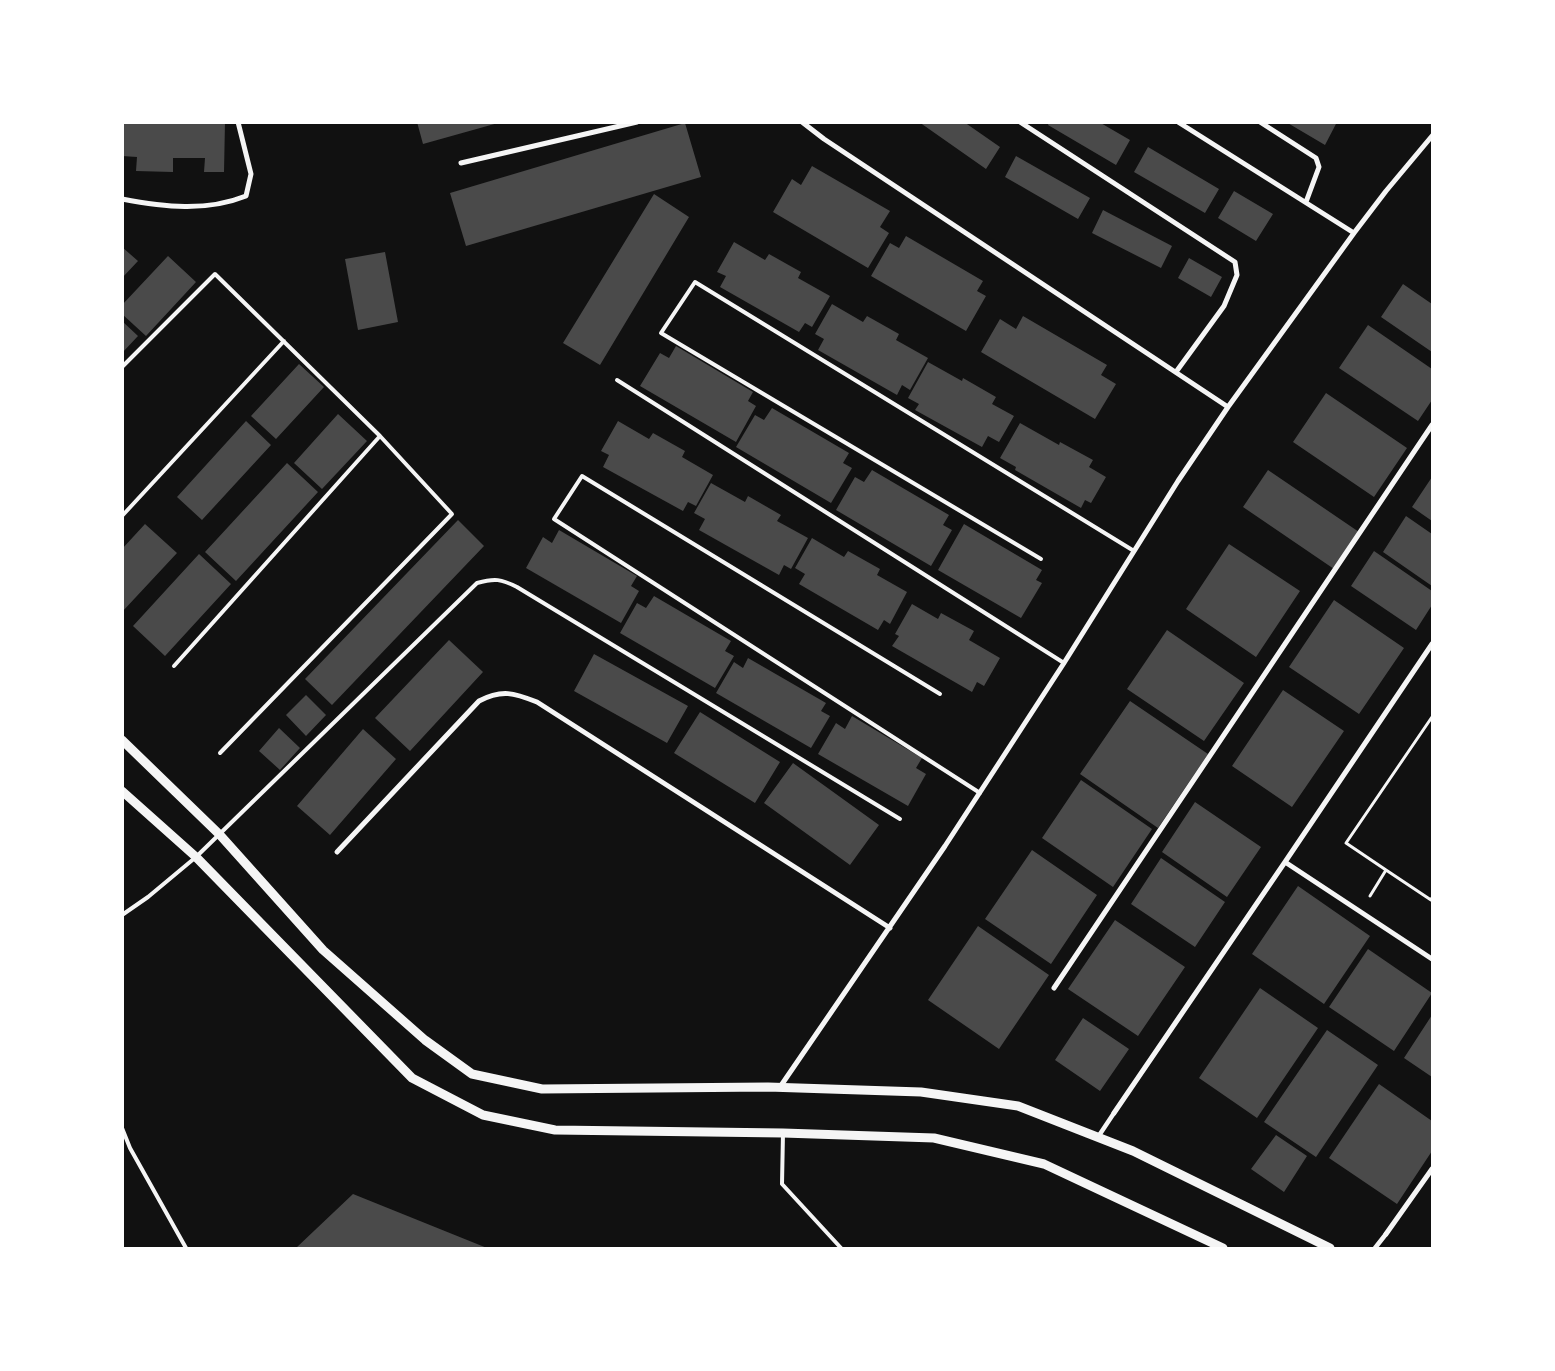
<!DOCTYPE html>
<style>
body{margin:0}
#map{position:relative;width:1555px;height:1371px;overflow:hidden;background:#111;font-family:Overpass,sans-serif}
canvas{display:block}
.frame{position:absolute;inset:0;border:124px solid #fff;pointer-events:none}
</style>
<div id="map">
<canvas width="1555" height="1371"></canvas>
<div class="frame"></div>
</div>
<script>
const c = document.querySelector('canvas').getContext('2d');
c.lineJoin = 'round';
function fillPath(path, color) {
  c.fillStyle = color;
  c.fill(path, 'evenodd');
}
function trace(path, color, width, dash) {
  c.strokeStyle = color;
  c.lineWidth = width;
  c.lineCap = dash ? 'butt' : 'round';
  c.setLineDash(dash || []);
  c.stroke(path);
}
fillPath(new Path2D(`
 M122,122h103l-1,50h-20l1,-14h-32v14l-37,-1 1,-14 -15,-1z
 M417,122h81v1l-75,21z
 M919,122h45l36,25 -14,22z
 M1049,122h50l31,18 -14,25 -68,-40z
 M1286,122h51l-12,23z
 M685,123l16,54 -235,69 -16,-53z
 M1148,147l71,42 -14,24 -71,-41z
 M1016,156l74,42 -12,21 -73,-42z
 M812,166l78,45 -10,16 9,6 -21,35 -95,-56 19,-33 9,6z
 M1234,191l39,23 -17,27 -38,-23z
 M654,194l35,23 -89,148 -37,-22z
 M1103,210l69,36 -11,22 -69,-35z
 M906,236l77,45 -6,10 9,5 -20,35 -95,-55 19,-33 9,5z
 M734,242l31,18 4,-6 32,18 -3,6 32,18 -18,31 -7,-4 -6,9 -79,-45 6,-11 -9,-4z
 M122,247l16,14 -16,17z
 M385,252l13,70 -40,8 -13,-71z
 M168,256l28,26 -50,54 -24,-22v-9z
 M1189,258l33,19 -11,20 -33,-19z
 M1403,284l29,20v48l-51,-35z
 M832,304l31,18 4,-6 32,18 -3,6 32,18 -18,32 -8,-5 -5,10 -79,-45 6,-11 -9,-5z
 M1023,316l84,49 -6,10 15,9 -21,35 -114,-67 19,-33 16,10z
 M122,321l16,15 -16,17z
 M1368,325l64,44v31l-14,21 -79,-53z
 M676,346l77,46 -5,9 8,5 -20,36 -96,-56 20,-33 9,5z
 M928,362l34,19 1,-3 33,19 -4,7 22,12 -15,26 -11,-6 -6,11 -67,-37 4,-6 -11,-6z
 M299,364l25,23 -48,52 -25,-23z
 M1326,393l81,55 -33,49 -81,-55z
 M772,408l77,45 -6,10 9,5 -21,35 -95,-56 19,-32 9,5z
 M338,414l29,27 -45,48 -28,-26z
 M246,421l25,24 -69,75 -25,-23z
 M618,421l31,18 4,-6 32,18 -3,6 31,18 -17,31 -8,-4 -5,9 -80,-44 6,-12 -8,-4z
 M1020,423l39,22 1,-3 33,18 -4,7 17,10 -15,26 -6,-3 -4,8 -66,-38 1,-3 -16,-9z
 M287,463l31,29 -82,89 -31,-29z
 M872,470l77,45 -6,10 9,5 -21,36 -95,-56 19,-33 9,5z
 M1268,470l91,62 -25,37 -91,-62z
 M1432,477v44l-20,-14z
 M711,483l34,19 3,-6 33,19 -4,6 31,17 -17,31 -7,-4 -5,10 -80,-45 6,-11 -11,-6z
 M1406,516l26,18v52l-49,-34z
 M458,520l26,26 -152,159 -27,-26z
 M145,524l32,29 -55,59v-63z
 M964,524l78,46 -6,10 6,3 -21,35 -83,-48z
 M559,530l78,46 -6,10 8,5 -18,32 -95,-55 17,-31 9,6z
 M812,538l32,19 4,-6 32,18 -3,6 30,17 -17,32 -6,-4 -6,10 -79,-46 6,-10 -10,-6z
 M1229,544l71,47 -44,66 -70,-48z
 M1374,551l58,40v14l-16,25 -65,-44z
 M199,554l32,30 -66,72 -32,-30z
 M654,596l77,45 -6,10 9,5 -19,32 -95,-55 17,-30 9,5z
 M1334,600l70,48 -45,66 -70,-47z
 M912,604l26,15 3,-6 33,18 -5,9 31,18 -16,28 -7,-4 -5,10 -80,-46 7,-10 -4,-2z
 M1167,630l77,53 -40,58 -77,-52z
 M449,640l34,32 -73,79 -35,-33z
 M594,654l94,52 -21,37 -93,-52z
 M748,658l78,45 -5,8 9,5 -19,32 -95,-55 18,-31 9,6z
 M1283,690l61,41 -52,76 -60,-41z
 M306,695l20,20 -20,21 -20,-21z
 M1130,701l78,53 -50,74 -78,-54z
 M700,712l80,50 -25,41 -81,-50z
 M852,716l70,42 -6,10 10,6 -18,32 -90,-52 18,-31 9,6z
 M279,728l21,20 -20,22 -21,-19z
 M363,729l33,30 -66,76 -33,-29z
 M793,763l86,62 -29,40 -86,-62z
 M1081,780l71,49 -39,58 -71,-49z
 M1195,802l66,45 -34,50 -65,-45z
 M1032,850l65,45 -46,69 -66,-45z
 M1161,858l64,44 -30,45 -64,-43z
 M1298,886l72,50 -46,68 -72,-50z
 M1115,920l70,47 -47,69 -70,-47z
 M978,926l71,49 -50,74 -71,-49z
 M1368,949l64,44 -38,58 -65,-44z
 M1260,988l58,40 -61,90 -58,-40z
 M1432,1015v62l-28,-19z
 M1083,1018l46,31 -29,42 -45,-31z
 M1327,1030l51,35 -62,92 -52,-35z
 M1379,1084l53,37v30l-35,53 -68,-46z
 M1276,1135l31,21 -23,36 -33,-23z
 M353,1194l134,54h-191z`), '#4a4a4a');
trace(new Path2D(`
 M1386,870l45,30 1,-2
 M1370,896l16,-26 -40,-27 86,-126`), '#f5f5f5', 3);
trace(new Path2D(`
 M122,367l93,-93 165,162 72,78 -232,239
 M617,380l447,283
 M122,516l162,-175
 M1041,559l-380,-226 34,-51 439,269
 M174,666l206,-230
 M940,694l-358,-218 -28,43 426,274
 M122,915l26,-18 48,-40 281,-274c18,-5 24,-4 40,4l383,232
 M122,1128l8,20 56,100
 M783,1133l-1,51 59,64`), '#f5f5f5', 4);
trace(new Path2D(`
 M1098,1137l16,-24
 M1375,1248l11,-14`), '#f5f5f5', 4.5);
trace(new Path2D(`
 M802,122l22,17 404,268
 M1020,122l215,140 2,13 -13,31 -48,66
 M1178,122l176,111
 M1260,122l56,36 3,9 -13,35
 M461,163l176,-41
 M122,199c42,8 84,13 124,-3l5,-22 -13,-52
 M337,852l142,-151c23,-12 35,-8 58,1l353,226
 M1285,862l147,-218
 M1054,988l378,-563
 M780,1087l165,-241 119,-183 114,-182 50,-74 126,-174 32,-42 46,-55
 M1114,1113l171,-251 147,97
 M1386,1234l46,-65`), '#f5f5f5', 5);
trace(new Path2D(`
 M122,740l98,95 103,115 102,90 47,34 70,15 226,-2 153,5 97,14 115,45 197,97
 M122,791l74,66 216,221 71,37 72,15 228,3 151,5 110,26 179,84`), '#f5f5f5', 9);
</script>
